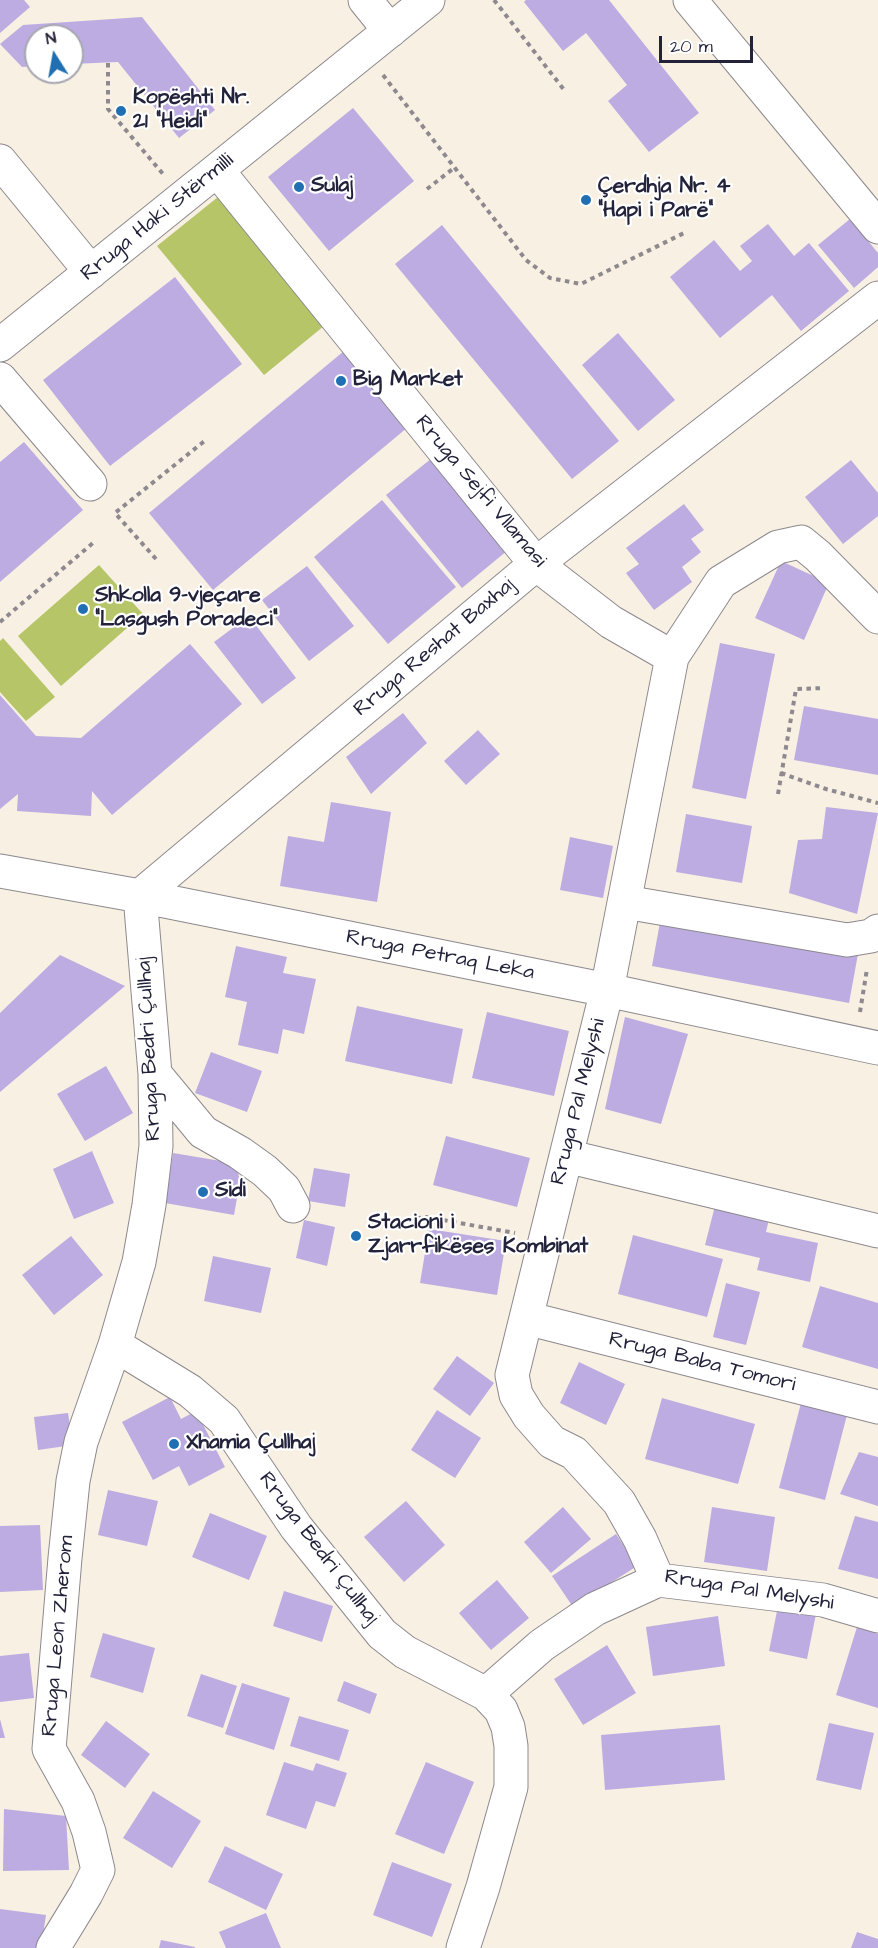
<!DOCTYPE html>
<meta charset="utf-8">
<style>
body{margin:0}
#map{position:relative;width:878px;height:1948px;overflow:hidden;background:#f8f0e2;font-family:"Architects Daughter",sans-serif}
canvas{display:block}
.north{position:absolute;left:24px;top:24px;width:60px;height:60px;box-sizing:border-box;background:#fff;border:2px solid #a7a7b1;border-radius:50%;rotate:349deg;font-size:16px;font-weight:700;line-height:24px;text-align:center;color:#22223b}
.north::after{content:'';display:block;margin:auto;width:21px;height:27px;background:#1f6fb2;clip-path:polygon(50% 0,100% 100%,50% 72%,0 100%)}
.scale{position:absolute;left:659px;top:36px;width:94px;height:27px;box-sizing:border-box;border:3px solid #22223b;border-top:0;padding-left:8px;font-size:18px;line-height:21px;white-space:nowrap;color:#22223b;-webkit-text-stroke:4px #fff;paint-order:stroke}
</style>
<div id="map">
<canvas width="878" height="1948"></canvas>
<div class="north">N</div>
<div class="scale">20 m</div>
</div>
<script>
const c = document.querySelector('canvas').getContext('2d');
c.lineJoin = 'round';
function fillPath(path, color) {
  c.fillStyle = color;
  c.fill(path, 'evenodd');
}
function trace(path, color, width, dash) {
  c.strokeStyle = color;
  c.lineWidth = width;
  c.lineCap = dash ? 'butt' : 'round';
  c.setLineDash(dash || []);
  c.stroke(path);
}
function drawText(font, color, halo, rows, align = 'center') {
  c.font = font + ' "Architects Daughter",sans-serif';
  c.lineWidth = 4.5;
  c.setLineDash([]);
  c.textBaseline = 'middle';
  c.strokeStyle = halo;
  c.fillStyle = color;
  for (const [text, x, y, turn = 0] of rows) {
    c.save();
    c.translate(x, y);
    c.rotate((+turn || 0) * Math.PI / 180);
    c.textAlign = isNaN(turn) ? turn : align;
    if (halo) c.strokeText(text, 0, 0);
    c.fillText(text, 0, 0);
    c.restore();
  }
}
fillPath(new Path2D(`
 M218,197l106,129 -60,49 -107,-129z
 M99,565l44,49 -82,72 -43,-50z
 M3,638l52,59 -29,24 -26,-29v-51z`), '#b5c568');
fillPath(new Path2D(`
 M0,0h24l6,7 -30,26z
 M526,0h83l90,113 -50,39 -41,-51 19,-16 -41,-52 -23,18 -39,-49z
 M142,17l73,93 -36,28 -61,-76 -46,2v-28h-36v30l-14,1 -22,-23 23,-19z
 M353,108l61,73 -85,70 -61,-74z
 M850,219l28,34v14l-24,21 -36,-43z
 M768,224l26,32 15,-13 40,48 -48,40 -29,-36 -52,43 -50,-61 44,-37 26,31 12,-10 -12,-15z
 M442,225l177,216 -47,38 -177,-215z
 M175,277l67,87 -132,102 -67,-86z
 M618,333l57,67 -37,31 -56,-66z
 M344,351l64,76 -195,163 -64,-77z
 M24,442l59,68 -83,72v-120z
 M432,458l76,92 -46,38 -76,-93z
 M851,460l27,33v23l-35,28 -38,-47z
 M382,500l74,87 -68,57 -74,-87z
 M684,504l20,26 -13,9 10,13 -19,15 10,15 -38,28 -28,-37 13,-9 -13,-16z
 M781,561l48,22 -25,57 -49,-22z
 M307,566l47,60 -45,35 -47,-61z
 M249,616l47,62 -34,26 -48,-62z
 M720,643l55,11 -29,145 -54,-11z
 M190,644l52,60 -130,111 -20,-24 -1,25 -74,-5 1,-17 -18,15v-114l36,41 45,2z
 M804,706l74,13v56l-84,-15z
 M403,713l24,30 -56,51 -25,-37z
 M478,730l22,24 -34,31 -22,-24z
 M331,802l60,10 -14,90 -97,-16 8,-50 36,6z
 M826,807l52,6 -21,101 -68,-21 9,-53 24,-1z
 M686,814l66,12 -10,57 -66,-11z
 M570,837l43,9 -10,52 -43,-8z
 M661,917l197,37 -9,49 -197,-37z
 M236,946l51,11 -4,16 33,6 -12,55 -21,-5 -5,25 -40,-9 9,-43 -22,-5z
 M60,955l65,31 -125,106v-79z
 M357,1006l106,23 -11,55 -107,-23z
 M487,1012l82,19 -15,65 -82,-18z
 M625,1017l63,17 -27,90 -56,-15z
 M211,1052l51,19 -15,41 -52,-19z
 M106,1066l27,47 -48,28 -28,-47z
 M446,1136l84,22 -13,49 -84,-22z
 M92,1151l22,52 -40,16 -21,-50z
 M173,1153l66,11 -1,9 2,8 -6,34 -69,-12z
 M314,1168l36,6 -5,33 -37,-6z
 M715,1206l54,13 -3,13 52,11 -8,39 -53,-12 3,-12 -55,-13z
 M304,1220l31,7 -8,39 -31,-8z
 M429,1229l77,12 -9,54 -77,-12z
 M633,1235l90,24 -16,58 -89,-23z
 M71,1236l32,39 -49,40 -32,-40z
 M213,1256l58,12 -10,45 -57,-12z
 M726,1283l34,9 -14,53 -33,-8z
 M820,1286l58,17v66l-76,-22z
 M457,1356l37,27 -24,33 -37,-27z
 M579,1362l46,22 -19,41 -46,-22z
 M170,1397l11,22 15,-8 29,56 -36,19 -10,-20 -26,14 -31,-58z
 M662,1398l93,26 -17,60 -93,-25z
 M801,1403l46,12 -22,85 -46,-12z
 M437,1410l44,28 -26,40 -44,-28z
 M68,1413l5,32 -35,5 -4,-33z
 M859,1452l19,5v49l-38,-12z
 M108,1490l50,11 -11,45 -49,-11z
 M406,1501l39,44 -41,37 -40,-45z
 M563,1507l28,32 -40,34 -27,-31z
 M712,1507l63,10 -8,54 -63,-9z
 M210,1513l57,23 -18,44 -57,-23z
 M855,1516l23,6v57l-40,-10z
 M40,1525l3,65 -43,2v-66z
 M616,1534l21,32 -64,41 -21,-31z
 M497,1580l32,38 -38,32 -32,-37z
 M284,1591l49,15 -11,36 -49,-16z
 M779,1601l38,8 -10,50 -38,-8z
 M718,1616l7,50 -72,10 -7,-49z
 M857,1627l21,7v74l-42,-13z
 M103,1633l52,15 -12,45 -53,-16z
 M607,1645l29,48 -53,32 -29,-46z
 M29,1653l5,45 -34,4v-46z
 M201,1674l36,12 -14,42 -36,-12z
 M344,1681l33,13 -7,20 -33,-13z
 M242,1683l48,15 -16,52 -49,-16z
 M299,1716l50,14 -10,31 -49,-15z
 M0,1719l5,19h-5z
 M106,1721l44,33 -25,34 -44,-33z
 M829,1723l45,10 -13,57 -45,-10z
 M720,1725l5,55 -120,10 -4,-55z
 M284,1762l29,9 3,-8 31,10 -12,34 -19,-6 -10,28 -40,-14z
 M426,1762l48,20 -30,72 -49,-20z
 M153,1791l48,30 -29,47 -49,-30z
 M4,1809l62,7 3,54 -66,1z
 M225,1846l58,28 -17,36 -58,-28z
 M392,1862l60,22 -20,53 -59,-22z
 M0,1909l46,6 -5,33h-41z
 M266,1913l15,35h-55l-7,-16z
 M857,1932l21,7v9h-27z
 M161,1940l34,7v1h-36z`), '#bcace1');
const minor = new Path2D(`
 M365,0l25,31
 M690,0l188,227
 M0,161l91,111
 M217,170l319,394 75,58 61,35 -65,333 -95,385 4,20 13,21 23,26 22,11 45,49 21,37 18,41
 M0,345l428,-345
 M0,379l90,105
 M672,657l49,-75 57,-35 23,-5 17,14 60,61
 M0,871l140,25 467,94 271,58
 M625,902l222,38 24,-4 7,-5
 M155,1074l48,58 37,21 25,18 19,18 9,17
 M566,1156l312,75
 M526,1318l352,89
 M115,1345l75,46 34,29 72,107 86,107 23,18 81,42 15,16 7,17 3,19v41l-28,100 -20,61
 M658,1580l165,20 55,16
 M486,1694l56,-49 53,-36 63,-29
 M53,1948l33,-54 12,-24 -9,-38 -11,-31 -29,-52 16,-191 8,-77 8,-39 34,-97 24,-83 10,-57 7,-59 -1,-72 -15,-178 396,-332 342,-266`);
trace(minor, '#8d898e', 35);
trace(new Path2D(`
 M494,0l71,91
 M108,63v46l55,65
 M383,75l143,185 24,18 31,6 103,-51
 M427,189l27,-21
 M156,559l-41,-46 92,-74
 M0,622l93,-79
 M781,773l45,16 52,14
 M778,794l18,-105 28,-1
 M860,1012l7,-43
 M372,1225l54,-8 89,16`), '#8d898e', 4, [4.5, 4.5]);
trace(minor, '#fff', 33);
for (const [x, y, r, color] of [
 [121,111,6,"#1f6fb2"],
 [299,187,6,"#1f6fb2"],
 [586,200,6,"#1f6fb2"],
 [341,381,6,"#1f6fb2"],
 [83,609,6,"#1f6fb2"],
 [203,1192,6,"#1f6fb2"],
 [356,1236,6,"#1f6fb2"],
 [174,1444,6,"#1f6fb2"]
]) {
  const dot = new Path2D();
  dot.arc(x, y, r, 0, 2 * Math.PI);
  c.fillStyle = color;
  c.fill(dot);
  trace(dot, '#fff', 2);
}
drawText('bold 21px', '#22223b', '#fff', [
 ["Kopështi Nr.",133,99],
 ["21 \"Heidi\"",133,123],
 ["Sulaj",311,187],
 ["Çerdhja Nr. 4",598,188],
 ["\"Hapi i Parë\"",598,212],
 ["Big Market",353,381],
 ["Shkolla 9-vjeçare",95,597],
 ["\"Lasgush Poradeci\"",95,621],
 ["Sidi",215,1192],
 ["Stacioni i",368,1224],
 ["Zjarrfikëses Kombinat",368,1248],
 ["Xhamia Çullhaj",186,1444]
], 'left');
drawText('21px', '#22223b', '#fff', [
 ["Rruga Haki Stërmilli",158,218,-39],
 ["Rruga Sejfi Vllamasi",480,492,50],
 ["Rruga Reshat Baxhaj",435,648,-40],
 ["Rruga Petraq Leka",440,956,11],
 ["Rruga Bedri Çullhaj",150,1049,-93],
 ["Rruga Pal Melyshi",579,1102,-76],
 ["Rruga Baba Tomori",702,1363,14],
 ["Rruga Bedri Çullhaj",318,1549,53],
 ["Rruga Pal Melyshi",749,1591,9],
 ["Rruga Leon Zherom",59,1636,-85]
]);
</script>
